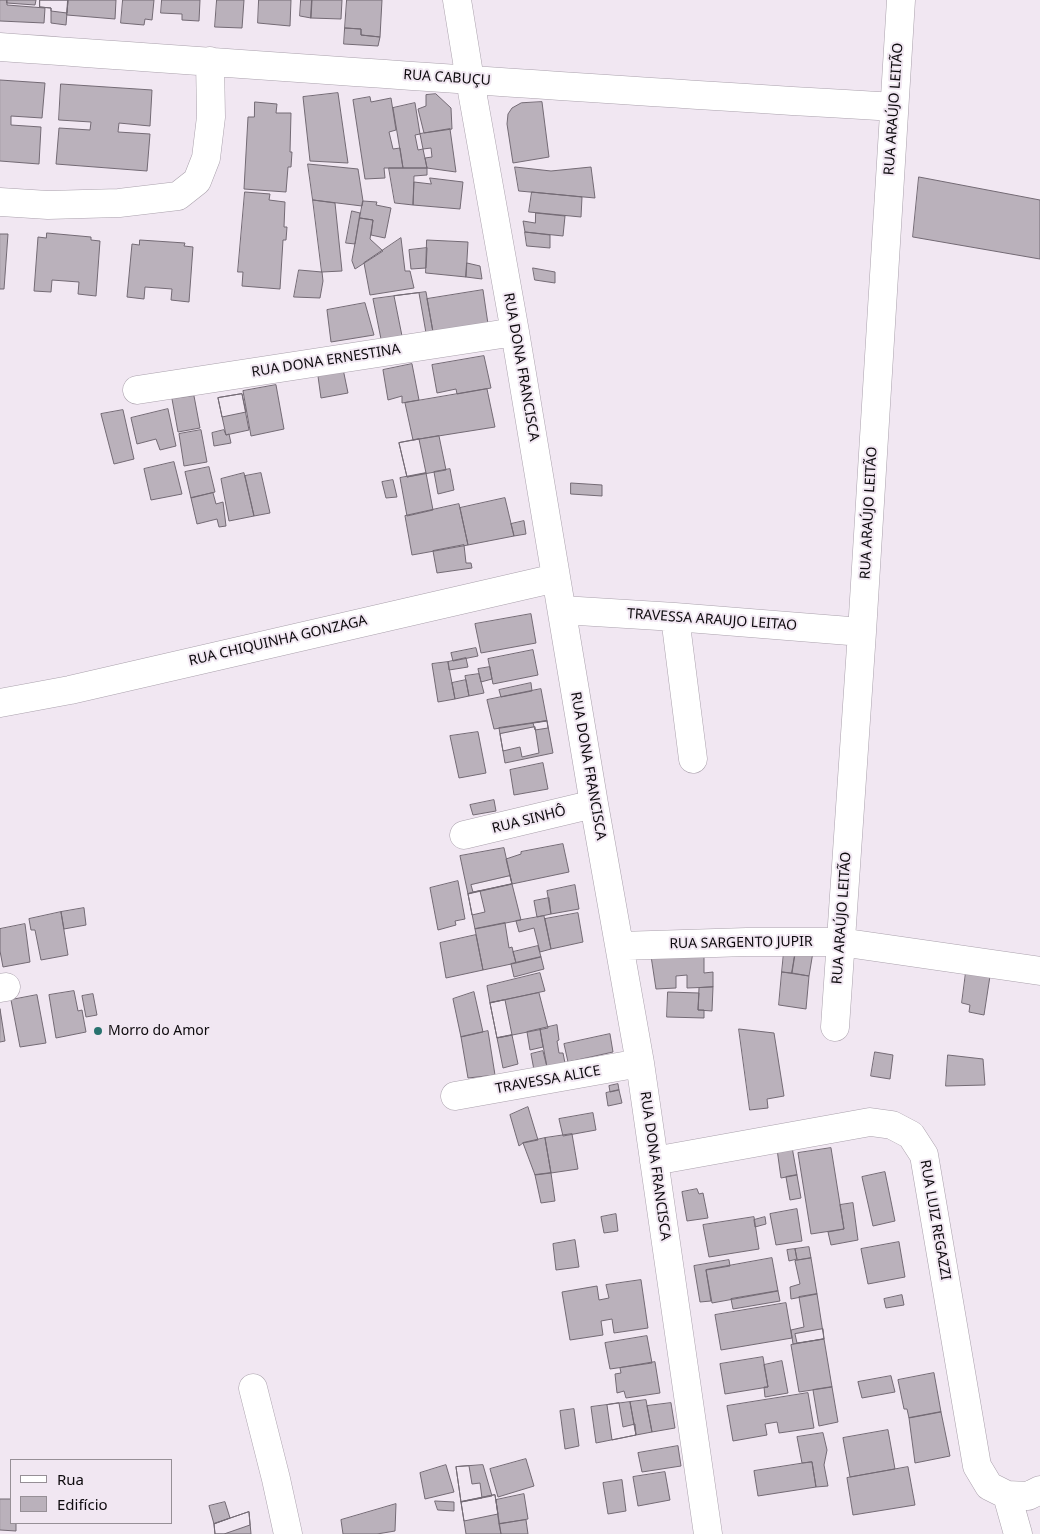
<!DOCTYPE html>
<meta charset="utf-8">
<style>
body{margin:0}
#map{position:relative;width:1040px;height:1534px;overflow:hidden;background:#f1e7f2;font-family:"Noto Sans",sans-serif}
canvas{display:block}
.legend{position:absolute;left:10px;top:1459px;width:162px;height:65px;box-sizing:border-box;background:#f1e7f2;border:1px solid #968f96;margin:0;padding:6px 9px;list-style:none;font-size:15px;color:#0d0a0d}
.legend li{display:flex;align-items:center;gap:10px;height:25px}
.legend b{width:25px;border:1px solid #968f96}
</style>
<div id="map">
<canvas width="1040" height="1534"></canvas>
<ul class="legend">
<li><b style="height:6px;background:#fff"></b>Rua</li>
<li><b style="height:14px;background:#bab1bb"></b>Edifício</li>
</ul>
</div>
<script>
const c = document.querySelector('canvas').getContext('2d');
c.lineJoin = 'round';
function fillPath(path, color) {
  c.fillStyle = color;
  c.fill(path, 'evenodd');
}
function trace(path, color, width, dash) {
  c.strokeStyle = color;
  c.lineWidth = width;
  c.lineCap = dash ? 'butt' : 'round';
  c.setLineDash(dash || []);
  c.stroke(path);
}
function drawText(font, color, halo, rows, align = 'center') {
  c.font = font + ' "Noto Sans",sans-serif';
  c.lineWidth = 4;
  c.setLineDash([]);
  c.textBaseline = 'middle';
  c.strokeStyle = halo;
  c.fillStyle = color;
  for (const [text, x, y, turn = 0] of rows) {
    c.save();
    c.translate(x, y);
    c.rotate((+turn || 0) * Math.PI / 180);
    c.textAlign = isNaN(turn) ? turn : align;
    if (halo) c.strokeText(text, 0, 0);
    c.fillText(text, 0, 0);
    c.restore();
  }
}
const building = new Path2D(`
 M0,0h7v5l38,3 -1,15 -44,-2z
 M7,0h29l-1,5 -28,-2z
 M40,0h28l-1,13 -16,-2v-3l-11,-1z
 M40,0h28l-2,25 -15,-2v-15l-11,-1z
 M68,0h48l-1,19 -48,-4z
 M123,0h31l-2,20 -7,-1 -1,6 -23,-2z
 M162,0h38l-1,21 -17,-1v-6l-21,-1z
 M217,0h27l-2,28 -27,-1z
 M259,0h32l-1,26 -32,-3z
 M301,0h11l-1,18 -11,-2z
 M312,0h30l-1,19 -30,-1z
 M347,0h35l-2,37 -19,-2v-6l-16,-1z
 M345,28l16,1v6l19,2 -2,9 -34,-2z
 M0,80l45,3 -3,35 -31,-2v9l30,2 -2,37 -39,-3z
 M61,84l91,6 -2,36 -31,-3 -1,9 32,2 -3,37 -91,-7 3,-36 31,2 1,-8 -32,-2z
 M338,93l10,70 -38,-2 -7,-64z
 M436,94l15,14 1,21 -28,4 -6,-24 8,-3v-11z
 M370,97l1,5 20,-4 5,32 -7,2 4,17 7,-1 3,20h-19l1,10 -20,1 -12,-79z
 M255,102l22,2 -1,9h15l-1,39h2l-1,15h-3l-2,25 -42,-3 4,-72h6z
 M542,102l7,55 -36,6 -6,-39 1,-10 4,-6 9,-5z
 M415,103l5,31 -5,1 3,15 5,-1 4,19h-24l-10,-60z
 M450,129l6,43 -29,-4 -2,-10 7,-1 -1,-9 -8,1 -3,-15z
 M308,164l50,5 5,32 -1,5 -49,-6z
 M515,167l36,4 40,-4 4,31 -76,-7z
 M389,168h38v7l-13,1 -1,29 -18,-2z
 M919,177l121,23v59l-127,-22z
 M430,178l33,4 -3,27 -47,-4 1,-23 17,2z
 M245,192l25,2 -1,6 16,2 -1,25h3l-1,13h-3l-3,49 -38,-3 1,-14h-5z
 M532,192l50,5 -1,20 -52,-5z
 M313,200l22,3 7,68 -20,1z
 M363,201l14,1 -1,3 15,3 -6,30 -14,-3 2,-15 -13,-2z
 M352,211l8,2 -5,31 -9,-1z
 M536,213l29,3 -2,20 -38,-4 -2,-11 12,2z
 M360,218l13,2 -3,19 13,12 -28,18 -3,-8z
 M525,232l25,3v13l-23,-2z
 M47,233l44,4v3l9,1 -4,55 -18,-2 1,-12 -27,-2 -1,12 -17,-1 4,-54 8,1z
 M0,234h8l-4,55h-4z
 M401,238l4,33h5l4,17 -44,7 -6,-32z
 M140,240l45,3 -1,3 9,1 -4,55 -18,-2 1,-11 -27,-2 -1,12 -17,-2 5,-53 7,1z
 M427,240l41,2 -2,35 -40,-4z
 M427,248l-1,20 -15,1 -2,-19z
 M467,263l13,3 2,13 -16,-2z
 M533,268l22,4v11l-20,-3z
 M299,270l23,2 1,9 -3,17 -26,-1z
 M483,290l5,34 -55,8 -6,-33z
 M426,292l7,40 -52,7 -8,-40z
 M419,293l7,40 -24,3 -8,-40z
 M365,303l9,32 -43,7 -4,-32z
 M484,356l7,32 -34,6 -1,-5 -19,4 -5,-28z
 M342,364l6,29 -27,5 -4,-29z
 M412,364l7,36 -17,3v-7l-14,4 -5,-30z
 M276,385l8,44 -33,7 -8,-45z
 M487,389l8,38 -82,13 -8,-37z
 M242,394l4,18 -24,5 -4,-19z
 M242,394l7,36 -23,5 -8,-37z
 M194,396l6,32 -22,4 -6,-33z
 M168,409l8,37 -16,4 -4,-11 -19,5 -6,-26z
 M123,410l11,49 -20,5 -13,-50z
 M201,430l6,32 -23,4 -5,-32z
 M224,430l2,5 3,-1 2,9 -17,3 -2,-13z
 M439,436l7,34 -39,7 -8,-34z
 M419,439l7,34 -19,4 -8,-34z
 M174,462l8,32 -31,6 -7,-31z
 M209,467l6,25 -24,6 -6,-26z
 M450,469l4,21 -16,4 -4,-22z
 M244,473l10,43 -25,5 -8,-42z
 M261,473l9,40 -16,3 -9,-40z
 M426,473l7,37 -26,6 -7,-38z
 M393,480l4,17 -11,1 -4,-16z
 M571,483l31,2v11l-31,-2z
 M213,493l3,11 7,-2 3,24 -7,1 -2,-8 -20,5 -6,-26z
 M505,498l9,38 -46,9 -8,-37z
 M459,504l9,41 -56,10 -7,-39z
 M524,521l2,13 -12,2 -3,-12z
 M464,545l2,18h5l1,5 -35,5 -4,-22z
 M531,614l5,29 -55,10 -6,-29z
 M476,648l2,8 -25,5 -2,-8z
 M533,650l5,25 -45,9 -5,-25z
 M466,658l2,9 -19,3 -1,-8z
 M448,662l7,37 -17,3 -6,-38z
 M490,667l2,12 -11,3 -3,-13z
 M479,674l5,19 -15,3 -4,-20z
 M466,680l3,16 -14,3 -3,-16z
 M531,683l1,8 -31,6 -2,-7z
 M541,689l6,32 -53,8 -7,-29z
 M547,721l1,7 -13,2 -2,-7z
 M547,721l6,32 -48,10 -6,-35z
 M535,727l4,26 -17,4 -2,-10 -17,4 -3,-17z
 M478,732l8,41 -27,5 -9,-42z
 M543,763l5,26 -34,6 -4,-25z
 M494,800l2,11 -23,4 -3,-10z
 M563,844l6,28 -57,12 -6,-25 15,-5v-2z
 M504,848l8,36 -44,10 -8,-38z
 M510,876l2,8 -39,8 -2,-7z
 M458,881l7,38 -10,2 1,4 -18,5 -8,-42z
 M512,884l9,36 -46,9 -7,-35z
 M575,885l4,24 -28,5 -4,-23z
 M480,891l5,21 -13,3 -4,-21z
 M549,898l2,16 -14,3 -3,-16z
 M84,908l2,17 -22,4 -3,-17z
 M61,912l7,43 -27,5 -6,-30h-4l-2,-11z
 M578,913l5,29 -32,7 -6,-30z
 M544,916l7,33 -11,3 -6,-24 -15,4 -3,-11z
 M505,923l4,25 3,-1 4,16 -33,7 -8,-41z
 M25,924l5,38 -27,5 -3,-16v-22z
 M476,935l7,35 -37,8 -6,-35z
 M538,946l3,11 -25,6 -3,-11z
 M796,949l17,3 -4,24 -17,-3z
 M784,952l11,2 -3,19 -10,-1z
 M704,954v19l9,-1v15l-26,1v-13l-11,1v12l-20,1 -5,-33z
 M541,957l3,12 -30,8 -3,-13z
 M782,972l27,4 -3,33 -27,-4z
 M966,972l24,4 -6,39 -15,-3 1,-7 -8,-2z
 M540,973l5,18 -55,12 -3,-17z
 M713,987l-1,24 -14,-1 1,-22z
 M74,991l4,20 4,-1 4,22 -30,6 -7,-43z
 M474,992l9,40 -22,5 -8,-38z
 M668,992l31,1 -1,17h6v8l-37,-1z
 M539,993l9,35 -51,10 -7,-35z
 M93,994l4,21 -11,2 -4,-21z
 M37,995l9,48 -26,4 -9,-47z
 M505,1000l7,35 -15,3 -7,-35z
 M0,1009l5,32 -5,1z
 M557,1025l2,15 -2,1 2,12h4l2,10 -18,4 -7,-38z
 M540,1029l3,18 -13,3 -3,-18z
 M739,1029l35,4 10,63 -17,3 1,9 -18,2z
 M488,1031l7,44 -27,3 -7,-41z
 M610,1034l3,18 -45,10 -4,-18z
 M512,1035l6,29 -15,4 -6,-30z
 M543,1051l4,16 -13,3 -3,-16z
 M875,1052l18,3 -3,24 -19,-3z
 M948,1055l35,4 2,26 -39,1z
 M618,1084l1,6 -9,2 -1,-6z
 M619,1090l3,13 -14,3 -2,-13z
 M528,1107l10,33 -15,3 -4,3 -9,-31z
 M593,1113l3,17 -33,6 -4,-17z
 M572,1134l6,35 -27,4 -6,-35z
 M545,1138l6,35 -16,2 -12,-32z
 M792,1147l5,28 -16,3 -4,-29z
 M831,1148l13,81 -33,5 -13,-81z
 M885,1172l10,49 -22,5 -11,-49z
 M551,1173l4,28 -14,2 -6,-28z
 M797,1175l4,23 -11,2 -4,-23z
 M697,1189l2,5 4,-1 5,25 -21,3 -5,-29z
 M853,1203l5,37 -27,5 -3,-13 16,-3 -4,-24z
 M797,1209l5,32 -26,4 -6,-31z
 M616,1214l2,17 -14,2 -3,-16z
 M754,1217l5,32 -50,8 -6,-32z
 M765,1217l1,7 -11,3 -1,-7z
 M575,1240l4,27 -23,3 -3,-26z
 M899,1242l6,35 -37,7 -7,-35z
 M809,1247l2,11 -14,2 -2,-11z
 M795,1249l2,10 -8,2 -2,-11z
 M772,1258l6,33 -66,12 -6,-33z
 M811,1258l6,36 -26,5 -1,-12 10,-3 -5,-23z
 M729,1260l1,6 -24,4 5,31 -11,1 -6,-36z
 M641,1280l7,48 -34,5 -2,-14 -11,2 2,14 -33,5 -8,-48 35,-6 2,14 10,-2 -3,-13z
 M778,1291l2,10 -47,8 -2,-10z
 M817,1294l7,45 -31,5 -2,-14 13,-3 -5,-30z
 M902,1295l2,10 -18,3 -2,-9z
 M786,1303l6,35 -71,12 -6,-35z
 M823,1329l1,10 -27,4 -2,-9z
 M647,1336l5,27 -42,6 -5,-26z
 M824,1339l8,48 -33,5 -8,-47z
 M763,1357l5,30 -43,7 -5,-30z
 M782,1361l6,32 -23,4 -1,-10h4l-4,-22z
 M655,1362l5,31 -34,5 -2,-7 -7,2 -2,-19 6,-1 -1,-5z
 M934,1373l7,39 -32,6 -2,-9h-3l-6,-29z
 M891,1376l4,16 -33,6 -4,-16z
 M832,1387l6,35 -19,4 -6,-36z
 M808,1393l6,35 -35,5 -2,-11 -12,2 2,11 -34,6 -6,-35z
 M646,1400l6,32 -16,3 -6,-33z
 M630,1402l6,33 -40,8 -5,-36z
 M619,1403l4,24 12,-3 1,11 -24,5 -5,-35z
 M671,1403l4,25 -23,4 -5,-26z
 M574,1409l5,37 -14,3 -5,-38z
 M941,1412l9,44 -35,7 -6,-45z
 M888,1430l7,39 -45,8 -7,-39z
 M823,1433l4,17 -3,15 4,21 -12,1 -4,-25 -10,1 -5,-26z
 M678,1446l3,20 -39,6 -4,-19z
 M526,1459l8,27 -36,11 -8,-28z
 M812,1462l4,25 -58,9 -4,-25z
 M446,1465l8,27 -29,7 -5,-26z
 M483,1465l9,31 -31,6 -5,-35z
 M469,1466l3,18 8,-1 2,15 -21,4 -5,-35z
 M908,1467l7,38 -62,10 -6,-37z
 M665,1472l5,28 -32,6 -5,-29z
 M622,1480l4,31 -18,3 -5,-31z
 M524,1494l4,25 -29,5 -3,-24z
 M495,1495l3,19 -34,7 -3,-19z
 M495,1495l6,39h-35l-5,-32z
 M0,1499h11v24h5v8l-16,-1z
 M435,1501l19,1v9l-16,-1z
 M225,1502l5,16 -16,6 -5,-18z
 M396,1504l-1,27 -18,3h-34l-2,-14z
 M249,1512l1,13 -26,9h-9l-1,-10z
 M249,1512l2,22h-36l-1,-10z
 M526,1520l2,14h-27l-2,-10z`);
fillPath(building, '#bab1bb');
trace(building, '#736a74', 1);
const minor = new Path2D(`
 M457,0l13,80 45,252 79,472 46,259 68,471
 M0,47c298,21 596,43 894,60
 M0,202l48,3 71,-2 59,-7 19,-15 9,-23 5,-41 -1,-56
 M137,390l378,-58
 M562,610l113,7 187,15
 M675,617l18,142
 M0,703l70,-13 486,-112
 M464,835l130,-31
 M620,946l127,-4h93l200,29
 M0,988l6,-1
 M835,1027l27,-395 39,-632
 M455,1096l185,-33
 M654,1161l216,-39 22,3 19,10 13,20 53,311 12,20 18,9 21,1 12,-6
 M253,1388l23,91 12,55
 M1007,1495l11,39`);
trace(minor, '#aaa1ac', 29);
trace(minor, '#fff', 28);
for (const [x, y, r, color] of [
 [98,1031,5,"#28726f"]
]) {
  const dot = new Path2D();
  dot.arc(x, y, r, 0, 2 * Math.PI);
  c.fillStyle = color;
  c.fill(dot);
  trace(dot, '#f1e7f2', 2);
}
drawText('14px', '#0d0a0d', '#f1e7f2', [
 ["RUA CABUÇU",447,78,4],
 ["RUA ARAÚJO LEITÃO",894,109,-86],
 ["RUA DONA ERNESTINA",326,361,-9],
 ["RUA DONA FRANCISCA",521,367,80],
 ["RUA ARAÚJO LEITÃO",869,513,-87],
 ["TRAVESSA ARAUJO LEITAO",712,620,4],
 ["RUA CHIQUINHA GONZAGA",278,641,-13],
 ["RUA DONA FRANCISCA",588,766,80],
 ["RUA SINHÔ",529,820,-14],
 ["RUA ARAÚJO LEITÃO",842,918,-86],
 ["RUA SARGENTO JUPIR",741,943,-1],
 ["TRAVESSA ALICE",548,1080,-10],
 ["RUA DONA FRANCISCA",655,1166,82],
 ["RUA LUIZ REGAZZI",935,1220,80]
]);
drawText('14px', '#0d0a0d', '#f1e7f2', [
 ["Morro do Amor",108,1031]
], 'left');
</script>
